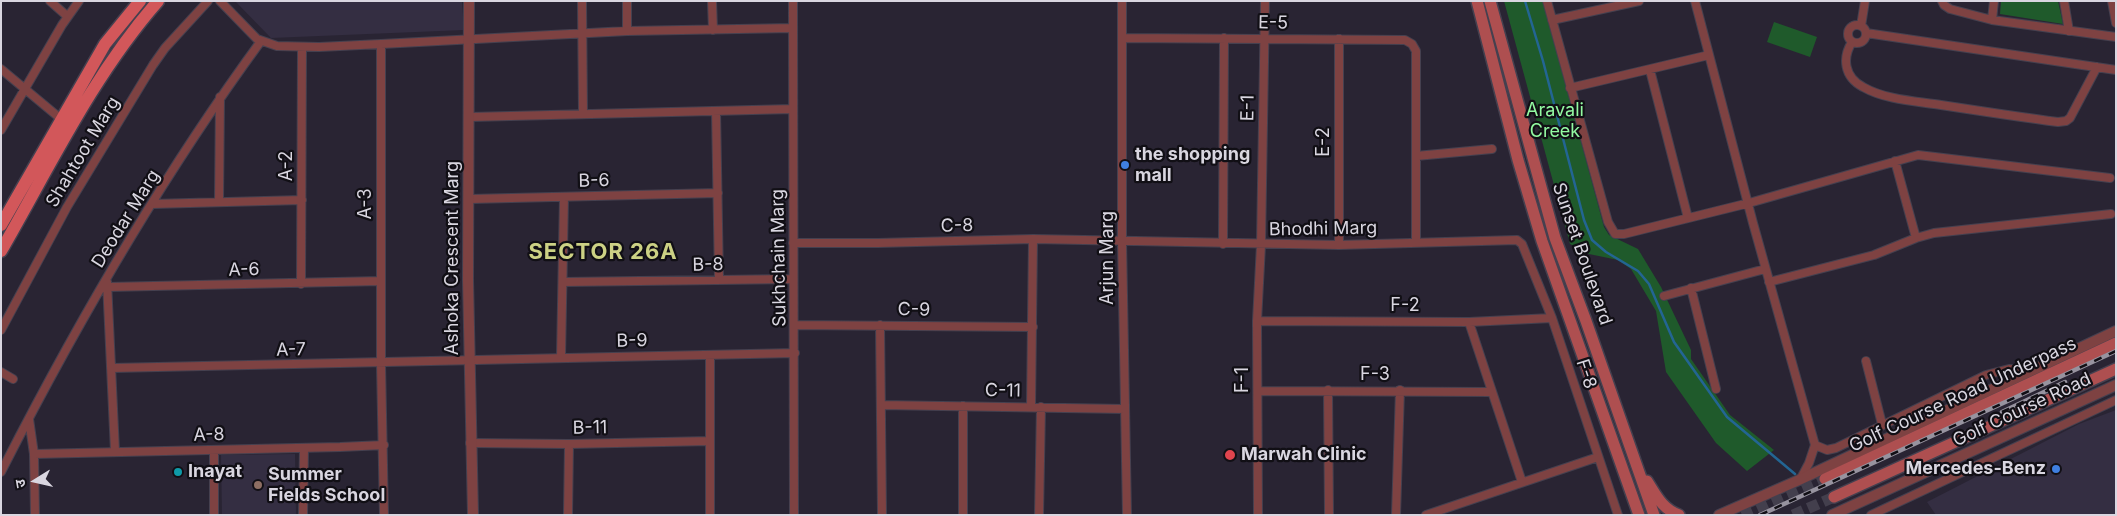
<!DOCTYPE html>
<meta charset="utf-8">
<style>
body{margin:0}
#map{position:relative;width:2117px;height:516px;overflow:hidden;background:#292433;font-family:Inter,"Noto Sans Devanagari",sans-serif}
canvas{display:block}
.frame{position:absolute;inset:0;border:2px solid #d9d6e0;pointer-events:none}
.north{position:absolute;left:10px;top:456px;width:50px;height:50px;-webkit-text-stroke:4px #110f15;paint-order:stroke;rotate:260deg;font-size:14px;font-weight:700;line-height:20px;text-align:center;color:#d9d6e0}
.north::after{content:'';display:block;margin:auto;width:18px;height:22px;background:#d9d6e0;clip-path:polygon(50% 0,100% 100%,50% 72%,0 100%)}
</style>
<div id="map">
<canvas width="2117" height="516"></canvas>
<div class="frame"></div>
<div class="north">उ</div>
</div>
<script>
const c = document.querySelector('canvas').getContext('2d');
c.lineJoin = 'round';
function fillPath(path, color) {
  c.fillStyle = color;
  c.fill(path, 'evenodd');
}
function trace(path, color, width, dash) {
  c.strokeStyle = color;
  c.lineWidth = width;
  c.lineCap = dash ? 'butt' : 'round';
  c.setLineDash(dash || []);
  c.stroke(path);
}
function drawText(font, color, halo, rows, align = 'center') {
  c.font = font + ' Inter,sans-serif';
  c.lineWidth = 4.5;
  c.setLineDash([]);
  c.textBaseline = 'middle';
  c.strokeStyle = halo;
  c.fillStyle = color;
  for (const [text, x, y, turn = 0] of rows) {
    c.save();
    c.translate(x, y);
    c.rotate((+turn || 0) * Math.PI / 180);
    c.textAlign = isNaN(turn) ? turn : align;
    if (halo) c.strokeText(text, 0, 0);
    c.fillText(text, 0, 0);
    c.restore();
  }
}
fillPath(new Path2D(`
 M235,1h227l2,29 -193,8z
 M2116,410v105h-180l-9,-13 152,-78z
 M295,454l1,61h-74l-1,-60z`), '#342e42');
fillPath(new Path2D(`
 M1504,1h39l61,226 5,8 29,14 23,38 30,63v9l39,56 44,35 -27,21 -31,-28 -50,-71 -10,-61 -25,-42 -13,-9 -29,-6 -19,-10z
 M2001,1h57l5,23 -63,-10z
 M1774,22l43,15 -7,20 -43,-15z`), '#1f5a2b');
trace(new Path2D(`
 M1525,1l18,60 41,159 8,20 14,12 32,19 11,13 25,58 53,75 68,57`), '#236593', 2.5);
trace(new Path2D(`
 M1742,515l83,-36
 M1793,515l41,-18`), '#433f4d', 11, [11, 5.5]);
const minor = new Path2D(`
 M50,1l17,15
 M220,1l37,38 20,7 42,1 62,-3 246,-13 166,-3
 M582,1l1,113
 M712,1l1,29
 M793,1l1,514
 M1122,1v240l5,274
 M1547,1l61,221 7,12h9l125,-31 169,-48 192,23
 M1695,1l58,222 62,222 -6,18 -9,17
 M1942,1l2,4 6,4 42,11 124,17
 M2064,1l5,30
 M2112,1l4,22
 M1552,20l87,-19
 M1992,20l2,-19
 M1848 34a9 9 0 1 1 18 0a9 9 0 1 1-18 0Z
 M1861,26l4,-25
 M627,31v-30
 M1866,33l250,37
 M1123,38l282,2 7,4 4,7v191
 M1852,42c-10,16 -8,35 11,45 23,13 52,14 78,18 39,6 78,12 117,17l8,-1 4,-3 27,-51
 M381,44v320l3,151
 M1,69l60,50
 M1650,70l38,148
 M1570,88l139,-33
 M716,111l3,169
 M470,117l323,-8
 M1,130l61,-105 17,-24
 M1416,156l76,-7
 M1895,161l21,77
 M470,199l248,-6
 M219,202l1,-105
 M152,204l150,-4
 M793,243h85l155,-4 306,6 178,-5 5,4 30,74 66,197
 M1223,244l1,-206
 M1339,245v-206
 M107,282l8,169
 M563,282l230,-3
 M1769,282l105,-27 42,-17 18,-5 177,-19
 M301,284l1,-237
 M108,287l273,-6
 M1691,288l25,101
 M1664,296l101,-27
 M1257,321l212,1 83,-4
 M1469,322l53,160
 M794,325l239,2
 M880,325l2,190
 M1,330l66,-123 86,-142 12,-17 43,-47
 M710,355v160
 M561,357l3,-160
 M1866,361l16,63
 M112,368l683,-15
 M1,372l12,7
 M1328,390l1,125
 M1258,391l234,1
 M881,405l244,4
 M1031,407l2,-168
 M29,419l5,35 1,61
 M470,443l99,1 141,-3
 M1815,445l12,5 9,-2 150,-73 23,-6 23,1
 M214,450v65
 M34,454l306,-7 44,-2
 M1,472c76,-149 161,-296 260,-431
 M303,515l1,-67
 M568,515l1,-71
 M963,515v-109
 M1039,515l2,-108
 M1258,515l-1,-194 4,-76 4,-244
 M1396,515l4,-125
 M1426,515l172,-58
 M1871,515l245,-115`);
const tertiary = new Path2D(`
 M469,1l-1,279 5,235
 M1719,515l80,-35 317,-149
 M1832,515l284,-130`);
const secondary = new Path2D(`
 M1477,1l41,159 24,81 97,274
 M1490,1l65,237 31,83 68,194
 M1825,479l291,-136
 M1647,481c9,14 15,28 32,34
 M1834,497l282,-128`);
const primary = new Path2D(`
 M1,225l104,-181 35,-43
 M1,251c49,-85 92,-176 157,-250`);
trace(minor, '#45404f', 10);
trace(tertiary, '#45404f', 12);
trace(secondary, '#45404f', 14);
trace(primary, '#45404f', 15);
trace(minor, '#7e4242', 8);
trace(tertiary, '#7e4242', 10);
trace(secondary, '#ae4f50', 11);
trace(primary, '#d2575a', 12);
const rail = new Path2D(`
 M2002,412l63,-30
 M1760,515l356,-164`);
trace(rail, '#97939f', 4.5);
trace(rail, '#110f15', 2.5, [8]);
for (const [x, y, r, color] of [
 [1125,165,5,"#3f7fe0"],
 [1230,455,6,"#e0444e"],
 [2056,469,5,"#3f7fe0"],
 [178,472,5,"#0f9aa8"],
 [258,485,5,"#8d6e63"]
]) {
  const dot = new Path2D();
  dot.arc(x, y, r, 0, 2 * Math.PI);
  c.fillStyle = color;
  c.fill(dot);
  trace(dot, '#110f15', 2);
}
drawText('18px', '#d9d6e0', '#110f15', [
 ["E-5",1273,23,1],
 ["E-1",1248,108,-89],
 ["E-2",1324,142,-90],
 ["Shahtoot Marg",83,152,-59],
 ["A-2",287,166,-90],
 ["B-6",594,181,-1],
 ["A-3",366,204,-90],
 ["Deodar Marg",126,219,-58],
 ["C-8",957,226,-1],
 ["Bhodhi Marg",1323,229,-1],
 ["Sunset Boulevard",1582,254,71],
 ["Ashoka Crescent Marg",453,258,-90],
 ["Sukhchain Marg",779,258,-91],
 ["Arjun Marg",1108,258,-90],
 ["B-8",708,265,-1],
 ["A-6",244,270,-1],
 ["F-2",1405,306],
 ["C-9",914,310,1],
 ["B-9",632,341,-1],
 ["A-7",291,350,-1],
 ["F-8",1586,374,72],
 ["F-3",1375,375],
 ["F-1",1243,380,-90],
 ["C-11",1003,391,1],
 ["Golf Course Road Underpass",1963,395,-25],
 ["Golf Course Road",2022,410,-25],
 ["B-11",590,428,-1],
 ["A-8",209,435,-1]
]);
drawText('18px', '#93faa2', '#110f15', [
 ["Aravali",1555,111],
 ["Creek",1555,132]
]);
drawText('bold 18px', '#d9d6e0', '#110f15', [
 ["the shopping",1135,155],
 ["mall",1135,176],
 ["Marwah Clinic",1241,455],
 ["Mercedes-Benz",2046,469,"right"],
 ["Inayat",188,472],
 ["Summer",268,475],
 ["Fields School",268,496]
], 'left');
c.letterSpacing = '1px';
drawText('bold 22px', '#ccd184', '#110f15', [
 ["SECTOR 26A",603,252]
]);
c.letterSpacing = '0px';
</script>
